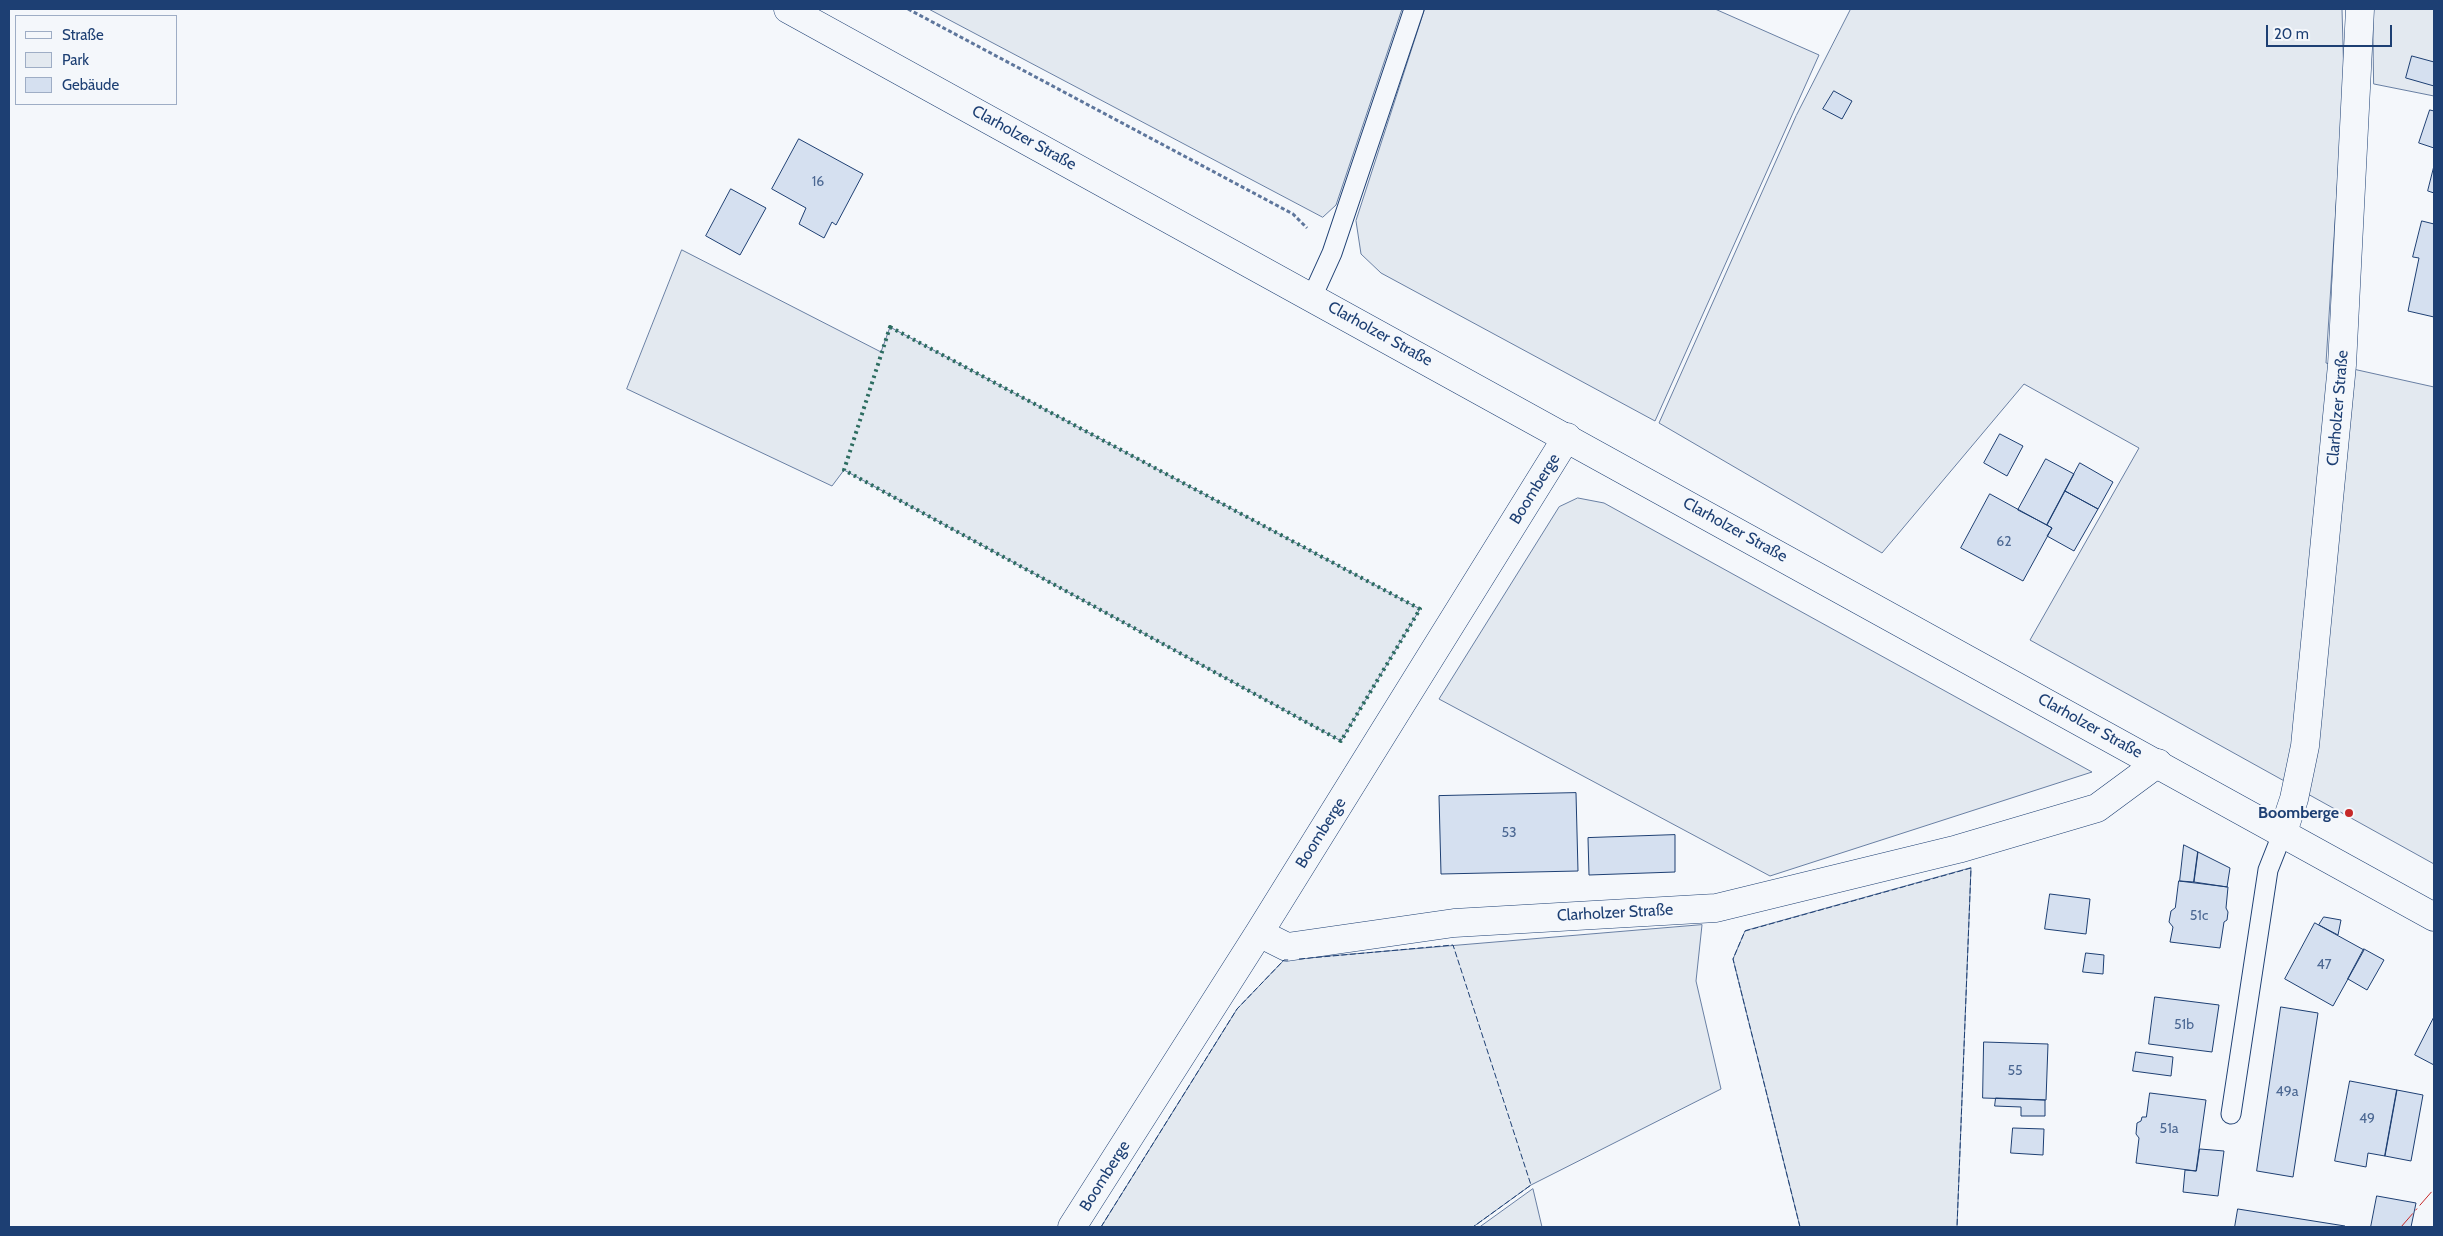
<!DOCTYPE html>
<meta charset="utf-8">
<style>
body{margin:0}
#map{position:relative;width:2443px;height:1236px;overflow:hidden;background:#f4f7fb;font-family:Cabin,sans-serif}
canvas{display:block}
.frame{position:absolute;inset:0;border:10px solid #1d3f73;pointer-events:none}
.legend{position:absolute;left:15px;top:15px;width:162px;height:90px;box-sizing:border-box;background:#f4f7fb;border:1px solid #9eadc5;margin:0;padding:6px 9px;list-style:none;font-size:15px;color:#1d3f73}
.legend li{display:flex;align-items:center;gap:10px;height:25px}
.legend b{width:25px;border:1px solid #9eadc5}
.scale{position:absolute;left:2266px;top:25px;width:126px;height:22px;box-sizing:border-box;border:2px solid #1d3f73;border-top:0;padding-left:6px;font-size:15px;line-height:18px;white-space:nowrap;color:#1d3f73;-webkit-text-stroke:4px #f4f7fb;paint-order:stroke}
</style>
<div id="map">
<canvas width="2443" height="1236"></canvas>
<div class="frame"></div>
<ul class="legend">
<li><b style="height:6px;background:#f4f7fb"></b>Straße</li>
<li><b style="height:14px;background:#e3e9f0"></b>Park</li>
<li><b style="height:14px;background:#d5e0f0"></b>Gebäude</li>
</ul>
<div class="scale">20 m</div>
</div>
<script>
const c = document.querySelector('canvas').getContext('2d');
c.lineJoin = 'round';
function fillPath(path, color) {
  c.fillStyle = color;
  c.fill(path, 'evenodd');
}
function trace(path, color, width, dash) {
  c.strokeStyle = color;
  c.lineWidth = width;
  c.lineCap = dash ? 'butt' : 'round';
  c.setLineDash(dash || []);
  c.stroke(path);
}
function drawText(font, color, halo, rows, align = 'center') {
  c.font = font + ' Cabin,sans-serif';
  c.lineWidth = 4;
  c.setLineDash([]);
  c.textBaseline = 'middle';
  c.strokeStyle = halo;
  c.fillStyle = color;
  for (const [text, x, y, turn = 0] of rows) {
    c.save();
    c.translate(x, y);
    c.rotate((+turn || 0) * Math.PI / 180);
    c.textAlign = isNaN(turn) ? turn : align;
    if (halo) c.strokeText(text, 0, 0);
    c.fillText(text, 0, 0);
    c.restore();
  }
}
const green = new Path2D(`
 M929,9h473l-66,196 -13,12z
 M1425,9h290l104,46 -164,366 -274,-148 -20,-19 -5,-33z
 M1851,9h491l2,72 -18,282 108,24v477l-404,-224 109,-192 -115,-64 -142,169 -223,-130 137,-307z
 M2373,9h61v87l-60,-12z
 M682,250l199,102 9,-25 530,282 -79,132 -497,-271 -12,16 -205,-97z
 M1578,498l26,5 488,269 -322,104 -331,-177 120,-192z
 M1971,868l-14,359h-157l-67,-268 12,-28z
 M1702,925l-6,56 25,108 -190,96 -58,42h-372l136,-218 47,-49z
 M1533,1189l9,38h-62z`);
fillPath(green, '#e3e9f0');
trace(green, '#687fa3', 1);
const building = new Path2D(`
 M2412,56l22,6v24l-28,-8z
 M1834,91l18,10 -10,18 -19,-10z
 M2430,110l4,1v37l-15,-5z
 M799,139l64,35 -27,51 -4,-3 -8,16 -25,-14 7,-16 -34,-19z
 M2434,166v27l-6,-2z
 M731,189l35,19 -26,47 -34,-19z
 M2422,221l12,3v93l-26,-6 11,-53 -6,-1z
 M2000,434l23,12 -16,30 -23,-13z
 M2046,459l28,15 -27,51 -29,-15z
 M2080,463l33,19 -15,27 -33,-18z
 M2065,491l33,18 -24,42 -27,-15 5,-8 -5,-3z
 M1990,494l62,34 -29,53 -62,-33z
 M1576,793l2,78 -137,3 -2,-78z
 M1675,835v37l-86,3 -1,-37z
 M2184,845l14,7 -4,30 -14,-1z
 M2198,852l32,16 -3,19 -33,-5z
 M2179,881l49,6 -2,21 2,4 -1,8 -3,2 -4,26 -50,-6 3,-15 -4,-5 2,-11 4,-3z
 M2050,894l40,5 -4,35 -41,-5z
 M2324,917l17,3 -3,15 -19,-10z
 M2315,923l49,27 -31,56 -48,-27z
 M2364,949l20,11 -17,30 -19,-11z
 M2086,953l18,2 -1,19 -20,-2z
 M2155,997l64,8 -7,47 -63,-8z
 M2281,1007l37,6 -25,164 -36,-6z
 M2434,1017v48l-19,-10z
 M1984,1042l64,2 -2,56 -63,-2z
 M2136,1052l37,5 -2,19 -38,-5z
 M2350,1081l47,9 -12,66 -17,-3 -2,14 -31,-6z
 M2397,1090l26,5 -12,66 -26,-5z
 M2150,1093l56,7 -10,71 -60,-8 3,-25 -3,-4 1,-11 4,-2 1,-4h4z
 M1996,1098l49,2v16h-24v-9l-26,-1z
 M2013,1128l31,1 -1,26 -32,-2z
 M2200,1149l24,2 -6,45 -35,-4 2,-22 11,1z
 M2377,1196l39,7 -5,24h-40z
 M2238,1209l107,17 -1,1h-109z`);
fillPath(building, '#d5e0f0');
trace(building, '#1d3f73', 1);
const service = new Path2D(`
 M1312,297l20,-44 82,-244
 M2231,1114l37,-244 15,-38`);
const minor = new Path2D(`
 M2283,832l11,-33 11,-53 37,-381 18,-356
 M1259,933l28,14 167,-24 262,-15 242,-59 139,-41 61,-45
 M1072,1227l187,-294 308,-496`);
const tertiary = new Path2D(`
 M788,9l1646,908`);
trace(service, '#1d3f73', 21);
trace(minor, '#1d3f73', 29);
trace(tertiary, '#1d3f73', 29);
trace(new Path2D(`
 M908,9l385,205 14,14`), '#5e769c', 3, [4, 2.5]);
trace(service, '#f4f7fb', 19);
trace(minor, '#f4f7fb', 28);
trace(tertiary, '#f4f7fb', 28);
trace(new Path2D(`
 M890,327l530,282 -79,132 -497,-271z`), '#2c6c60', 4, [2.5, 4]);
trace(new Path2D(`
 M1299,959l154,-14 78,240 -58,42
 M1101,1227l136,-218 47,-49h5
 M1800,1227l-67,-268 12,-28 226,-63 -14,359`), '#1d3f73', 1, [6, 2.5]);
trace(new Path2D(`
 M2401,1227l33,-38`), '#c62828', 1, [18, 4, 2.5, 4]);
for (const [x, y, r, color] of [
 [2349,813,5,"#c62828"]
]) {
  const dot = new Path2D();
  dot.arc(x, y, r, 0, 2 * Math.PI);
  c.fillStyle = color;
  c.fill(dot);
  trace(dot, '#f4f7fb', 2);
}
drawText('14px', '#4b6792', null, [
 ["16",818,182],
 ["62",2004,542],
 ["53",1509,833],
 ["51c",2199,916],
 ["47",2324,965],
 ["51b",2184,1025],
 ["55",2015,1071],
 ["49a",2287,1092],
 ["49",2367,1119],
 ["51a",2169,1129]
]);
drawText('16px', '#1d3f73', '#f4f7fb', [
 ["Clarholzer Straße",1024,138,29],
 ["Clarholzer Straße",1380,334,29],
 ["Clarholzer Straße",2338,408,-85],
 ["Boomberge",1535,489,-58],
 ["Clarholzer Straße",1735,530,29],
 ["Clarholzer Straße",2090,726,29],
 ["Boomberge",1321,833,-58],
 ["Clarholzer Straße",1615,913,-3],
 ["Boomberge",1105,1176,-58]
]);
drawText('bold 16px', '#1d3f73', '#f4f7fb', [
 ["Boomberge",2339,813]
], 'right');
</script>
